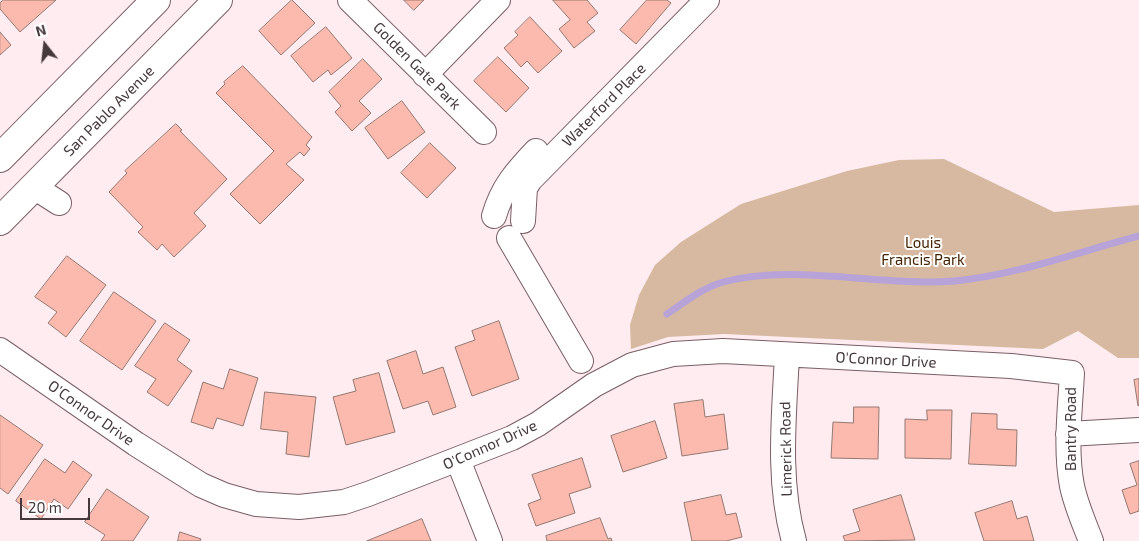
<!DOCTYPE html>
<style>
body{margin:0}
#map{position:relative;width:1139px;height:541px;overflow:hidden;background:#ffecf0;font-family:"Exo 2",sans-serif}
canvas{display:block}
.north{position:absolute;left:20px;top:20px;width:50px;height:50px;-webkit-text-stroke:4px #fff;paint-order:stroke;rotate:344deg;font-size:14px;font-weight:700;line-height:20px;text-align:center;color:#45393b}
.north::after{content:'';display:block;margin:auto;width:18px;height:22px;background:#45393b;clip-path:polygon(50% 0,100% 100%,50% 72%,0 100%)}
.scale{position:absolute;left:20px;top:498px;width:70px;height:22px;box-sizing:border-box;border:2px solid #45393b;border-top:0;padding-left:6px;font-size:15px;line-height:18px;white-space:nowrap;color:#45393b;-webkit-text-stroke:4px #fff;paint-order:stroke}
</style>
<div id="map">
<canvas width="1139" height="541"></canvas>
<div class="north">N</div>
<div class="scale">20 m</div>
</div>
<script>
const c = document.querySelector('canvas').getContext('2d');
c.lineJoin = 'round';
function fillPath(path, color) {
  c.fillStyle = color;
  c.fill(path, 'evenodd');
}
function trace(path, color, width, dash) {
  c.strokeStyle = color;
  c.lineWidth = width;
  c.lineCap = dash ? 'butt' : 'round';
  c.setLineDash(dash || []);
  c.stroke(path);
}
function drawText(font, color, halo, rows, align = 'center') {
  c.font = font + ' "Exo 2",sans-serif';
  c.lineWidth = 4;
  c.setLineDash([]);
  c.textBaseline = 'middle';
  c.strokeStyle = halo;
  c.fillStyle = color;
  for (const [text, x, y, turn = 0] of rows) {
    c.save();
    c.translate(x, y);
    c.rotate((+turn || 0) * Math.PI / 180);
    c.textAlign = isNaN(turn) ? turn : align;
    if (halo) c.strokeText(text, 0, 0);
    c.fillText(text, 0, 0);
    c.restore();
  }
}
fillPath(new Path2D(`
 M944,159l110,53 85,-7v153h-21l-40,-27 -35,18 -319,-15 -56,3 -37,12 -1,-24 9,-30 16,-30 26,-23 60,-38 106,-33 52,-11z`), '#d6b9a0');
trace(new Path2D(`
 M667,314c18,-12 35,-26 56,-32 71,-19 157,5 231,-1 63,-6 124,-29 185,-45`), '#b7a3d8', 7);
const building = new Path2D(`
 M4,0h52l-36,32 -20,-23v-6z
 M292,0l23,23 -34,32 -22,-24z
 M404,0h20l-10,10z
 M553,0h34l11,13 -11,9 8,9 -21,17 -15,-19 11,-9z
 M647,0h20l4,3 -35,41 -16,-14z
 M530,17l32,34 -24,22 -11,-12 -6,6 -17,-19 14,-13 -3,-3z
 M326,27l26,31 -21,17 -3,-5 -15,12 -22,-26z
 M0,32l11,13 -11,10z
 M498,57l31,31 -23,24 -32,-31z
 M363,59l19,20 -23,22 12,12 -19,18 -17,-19 6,-6 -12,-14z
 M243,66l69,71 -6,8 4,4 -6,7 -4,-4 -14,12 18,16 -44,44 -30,-30 44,-43 -58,-58 9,-9 -1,-2z
 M402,101l23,31 -37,27 -23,-31z
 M176,124l6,6 -2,1 47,48 -33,34 12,13 -32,31 -12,-13 -5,6 -19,-18 5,-5 -34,-35 18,-19 -2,-2z
 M430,143l26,25 -29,30 -26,-25z
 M67,256l39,29 -40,52 -18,-14 9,-11 -22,-15z
 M114,292l42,29 -34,49 -42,-29z
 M499,321l20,58 -47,17 -17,-49 20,-7 -3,-9z
 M165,323l25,17 -13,20 15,11 -24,35 -21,-14 9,-13 -21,-13z
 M416,351l7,23 20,-7 13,40 -23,8 -5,-14 -25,8 -16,-48z
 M230,369l28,9 -15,48 -26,-8 -4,11 -22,-7 12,-40 20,7z
 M379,373l16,59 -49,13 -13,-48 23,-6 -3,-11z
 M1139,379v26l-1,1 -4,-26z
 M265,392l51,5 -7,60 -23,-3 2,-22 -27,-3z
 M703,400l2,17 19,-3 4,35 -46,7 -8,-52z
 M854,407h25l-1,52 -47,-1 2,-36 20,1z
 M927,410h25l-1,49 -46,-1v-39l22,1z
 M972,413l25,1v15l20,1 -1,36 -47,-2z
 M0,415l43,30 -35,49 -8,-6z
 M655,421l12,37 -44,14 -12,-36z
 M582,458l9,29 -22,7 6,19 -39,13 -8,-22 13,-5 -9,-24z
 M45,459l20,14 8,-12 19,14 -24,34 -14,-10 -13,20 -25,-18z
 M1139,461v50l-9,3 -8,-24 15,-5 -7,-21z
 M107,489l42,28 -16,24h-32l4,-6 -20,-13z
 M721,495l5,20 10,-2 6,24 -16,4h-34l-8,-38z
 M901,495l14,45 -70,1 -2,-5 17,-5 -7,-21z
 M1012,501l5,18 10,-3 7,25h-50l-9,-28z
 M600,518l8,21 3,-1 1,3h-65l-1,-5z
 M422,519l9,22h-64z
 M180,532l21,7 -1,2h-22z`);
fillPath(building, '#fbbaad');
trace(building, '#937872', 1);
const minor = new Path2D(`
 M350,0l134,132
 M425,75l73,-75
 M34,187l25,16
 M494,216c8,-28 22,-44 42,-65
 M523,221l2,-33 5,-8 177,-180
 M509,238l72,123
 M0,350l136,94 65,41 23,10 32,9 43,3 45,-5 24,-8 144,-56 26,-14 56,-39 38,-20 41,-11 50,-3 288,15 61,7c-2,37 -7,76 0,113 4,19 12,37 19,55
 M787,355c-3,62 -10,126 7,186
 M1068,434l71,-4
 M458,460l32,81`);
const major = new Path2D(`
 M0,158l156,-158
 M0,221l218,-221`);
trace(minor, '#795f65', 26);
trace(major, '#795f65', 30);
trace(minor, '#fff', 24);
trace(major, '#fff', 28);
drawText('15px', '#45393b', '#fff', [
 ["Golden Gate Park",417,66,45],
 ["Waterford Place",604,105,-45],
 ["San Pablo Avenue",109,111,-45],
 ["O'Connor Drive",886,360,3],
 ["O'Connor Drive",91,413,35],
 ["Bantry Road",1071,429,-90],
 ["O'Connor Drive",490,445,-24],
 ["Limerick Road",786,449,-91]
]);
drawText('15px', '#422302', '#fff', [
 ["Louis",923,243],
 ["Francis Park",923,260]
]);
</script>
